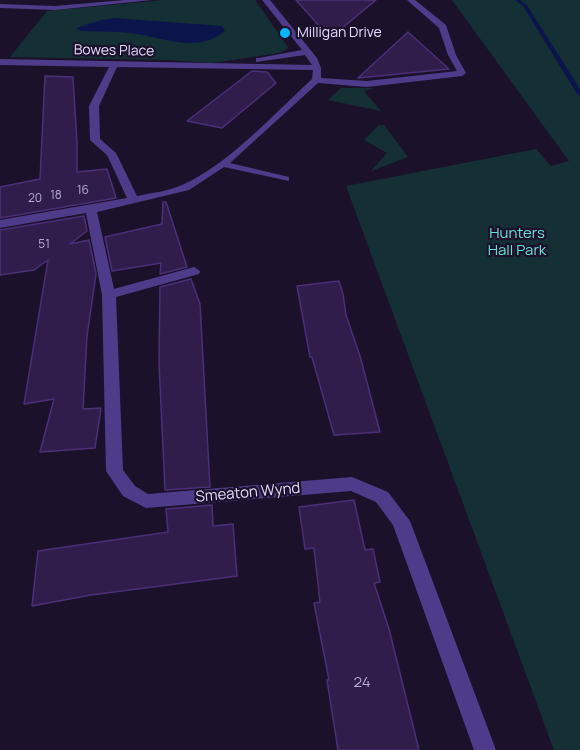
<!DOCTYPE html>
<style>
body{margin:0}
canvas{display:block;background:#1b112b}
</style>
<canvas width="580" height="750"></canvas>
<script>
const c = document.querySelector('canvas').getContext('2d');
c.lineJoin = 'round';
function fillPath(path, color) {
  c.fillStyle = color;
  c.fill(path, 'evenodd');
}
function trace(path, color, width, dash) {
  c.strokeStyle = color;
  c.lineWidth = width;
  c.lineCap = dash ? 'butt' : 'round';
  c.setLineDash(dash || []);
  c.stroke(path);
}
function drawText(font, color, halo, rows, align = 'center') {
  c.font = font + ' Manrope,sans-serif';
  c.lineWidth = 4.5;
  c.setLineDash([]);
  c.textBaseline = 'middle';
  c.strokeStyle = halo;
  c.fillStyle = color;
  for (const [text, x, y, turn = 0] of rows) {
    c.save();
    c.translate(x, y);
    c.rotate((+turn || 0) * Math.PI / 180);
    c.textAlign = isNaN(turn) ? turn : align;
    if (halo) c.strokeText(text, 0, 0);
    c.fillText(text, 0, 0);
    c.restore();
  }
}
fillPath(new Path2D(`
 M164,0h91l33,47 -1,2 -8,4 -66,10 -45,-3 -158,-3 37,-46z
 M452,0h128v750h-26l-208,-564 190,-37 15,17 18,-5z
 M341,88h34l-11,3 17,20 -53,-11z
 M379,125h5l24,32 -37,14 16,-18 -23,-13z`), '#143035');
fillPath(new Path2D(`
 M115,18l107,8 3,5c-27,22 -57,8 -88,3 -18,-3 -38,-2 -56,-3l-5,-3 25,-8z`), '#0b154b');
fillPath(new Path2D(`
 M515,0h5l7,5 53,84v7l-3,-2 -54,-88z`), '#0b154b');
const building = new Path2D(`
 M296,0h80l-46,38z
 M408,32l41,37 -91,9z
 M252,71l15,1 9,11 -54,45 -35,-7z
 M45,76l28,1 4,66v29l30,-3 9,29 -116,20v-31l40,-8z
 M163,202h3l21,65 -27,7 1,-11 -49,8 -7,-34 57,-13z
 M84,216l3,15 -17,13 19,-4 7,34 -9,62 -4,73 18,-1 -6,40 -55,4 14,-53 -30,5 24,-144 -14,10 -34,5v-45z
 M191,279l9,25 10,183 -45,3 -6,-127 1,-76z
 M339,281l4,13 3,21 14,41 20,76 -46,3 -22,-78h-2l-13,-71z
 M354,500l11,50 8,-1 7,33 -6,1 15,46 30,121h-81l-11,-70h2l-15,-77 6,-1 -6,-54 -9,1 -6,-42z
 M212,505l1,21 20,-2 4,52 -146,19 -59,11 6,-55 130,-19 -2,-23z`);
fillPath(building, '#301d4c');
trace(building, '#4c2f79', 1.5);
fillPath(new Path2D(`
 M125,0h27l-97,10 -55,-2v-4l55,2z
 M262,0h8l47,58 4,10v10l46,3 90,-10 -9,-16 -9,-27 -32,-28h8l31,25 10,30 10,18 -4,3 -95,11 -49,-4 -88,80 59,14v4l-65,-14 -35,23 -92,22 17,77 80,-22 6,4 -1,3 -83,23 7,173 12,16 13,8 204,-17 36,15 22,29 86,229h-22l-81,-225 -17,-23 -25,-11 -205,17 -23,-12 -17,-25 -4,-176 -16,-82 -86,15v-8l127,-22 -20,-43 -17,-15 -1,-34 20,-39 -109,-2v-6l312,6 -7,-10 -49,7v-4h3l43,-8zM117,67l196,3 -1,9c-37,34 -84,86 -130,106 -13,6 -30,8 -45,11l-21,-43 -16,-14 -1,-33z`), '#4e3c8a');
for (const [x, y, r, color] of [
 [285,33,6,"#07b5ff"]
]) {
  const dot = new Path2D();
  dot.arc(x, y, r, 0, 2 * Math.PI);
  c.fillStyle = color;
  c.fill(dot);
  trace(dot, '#1b112b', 2);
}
drawText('12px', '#b8acd2', null, [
 ["16",83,191],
 ["18",56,196],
 ["20",35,199],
 ["51",44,245]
]);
drawText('14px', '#e6dbff', '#1b112b', [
 ["Milligan Drive",297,33]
], 'left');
drawText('14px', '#e6dbff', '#1b112b', [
 ["Bowes Place",114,51,1]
]);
drawText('15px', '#65e2db', '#1b112b', [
 ["Hunters",517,234],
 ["Hall Park",517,251]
]);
drawText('15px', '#e6dbff', '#1b112b', [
 ["Smeaton Wynd",248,493,-5]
]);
drawText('15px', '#b8acd2', null, [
 ["24",362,683]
]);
</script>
